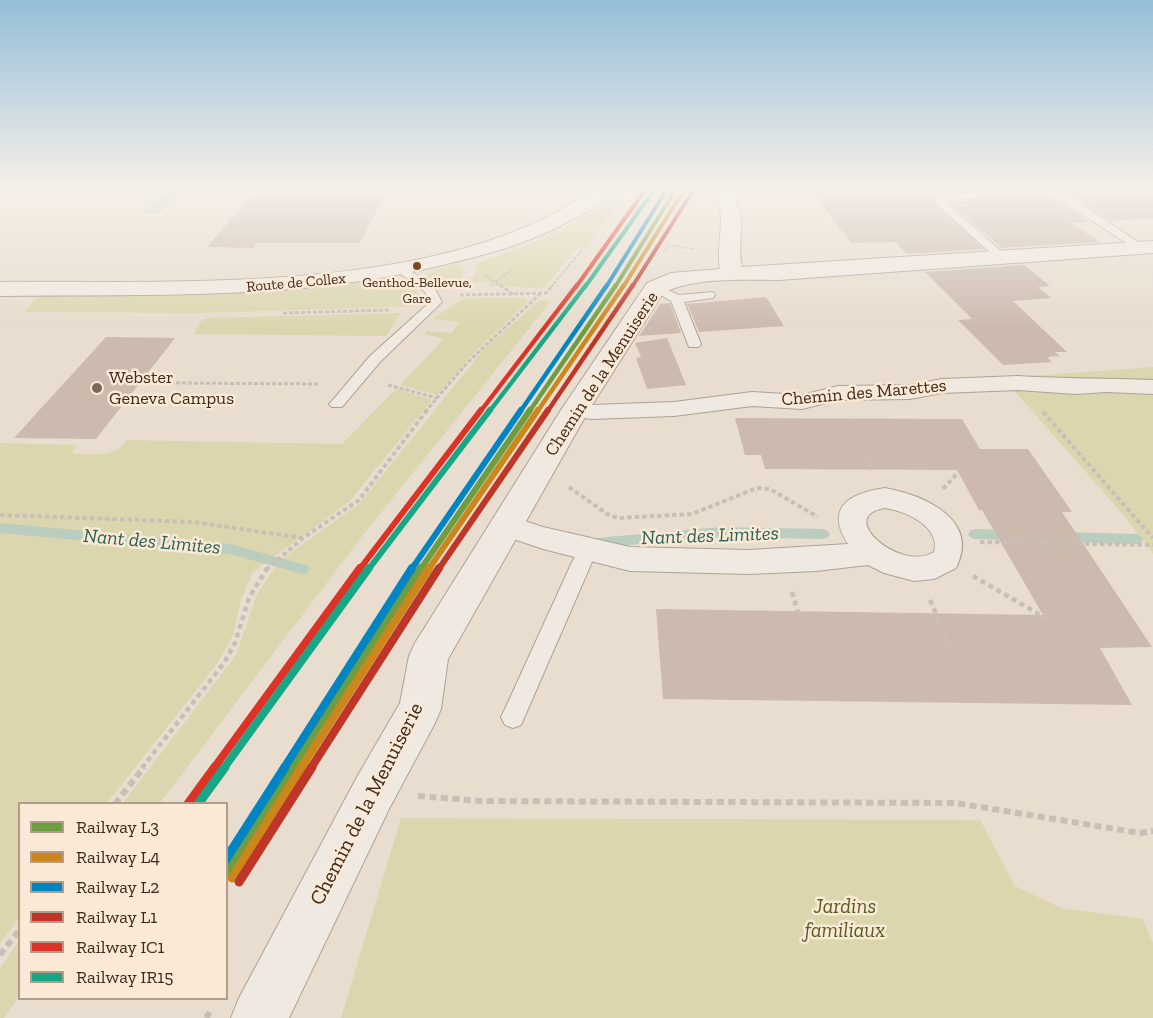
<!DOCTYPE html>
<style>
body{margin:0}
#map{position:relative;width:1153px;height:1018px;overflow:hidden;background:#e8ddce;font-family:"Zilla Slab",serif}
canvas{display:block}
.legend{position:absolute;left:18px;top:802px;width:210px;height:198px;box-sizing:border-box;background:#f9e9d5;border:2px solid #af9c8b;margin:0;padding:8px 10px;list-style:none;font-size:18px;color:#3f281d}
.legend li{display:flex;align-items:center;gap:12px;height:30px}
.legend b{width:30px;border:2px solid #af9c8b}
</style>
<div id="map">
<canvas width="1153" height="1018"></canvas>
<ul class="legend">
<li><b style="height:8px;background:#6c9d40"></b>Railway L3</li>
<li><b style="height:8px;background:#cc861b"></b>Railway L4</li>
<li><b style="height:8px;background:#0085c4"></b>Railway L2</li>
<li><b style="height:8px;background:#bf3527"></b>Railway L1</li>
<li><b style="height:8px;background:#dd3327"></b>Railway IC1</li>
<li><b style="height:8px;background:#17a787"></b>Railway IR15</li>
</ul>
</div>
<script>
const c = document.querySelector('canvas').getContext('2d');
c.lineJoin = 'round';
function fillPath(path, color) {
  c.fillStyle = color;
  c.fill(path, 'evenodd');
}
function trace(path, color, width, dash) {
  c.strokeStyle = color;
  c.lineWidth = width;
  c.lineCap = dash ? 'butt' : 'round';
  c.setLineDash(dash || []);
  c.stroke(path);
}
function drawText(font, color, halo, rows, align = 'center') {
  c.font = font + ' "Zilla Slab",serif';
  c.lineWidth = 5;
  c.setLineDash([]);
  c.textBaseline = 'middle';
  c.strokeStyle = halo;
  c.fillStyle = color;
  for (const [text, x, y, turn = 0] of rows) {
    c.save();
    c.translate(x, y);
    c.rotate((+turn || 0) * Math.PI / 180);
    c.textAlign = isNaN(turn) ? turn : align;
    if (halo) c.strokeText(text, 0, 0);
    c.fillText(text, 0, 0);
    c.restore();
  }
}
fillPath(new Path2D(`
 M628,189l-43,60 -8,-1 -33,40 -55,-2 1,-4h-20l5,-8 2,-11c55,-18 104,-39 151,-74z
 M457,264l6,3c1,13 -10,22 -22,21l-14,-11 4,-6z
 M392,279c12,1 30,11 31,23l-4,4 -215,7 -180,-1 11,-13 17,-5c116,0 224,2 340,-15z
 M464,298h59l5,3 -58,56 -33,38 -37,-10 44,-46 -19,-5 2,-3 25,2 7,-11 -27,-3z
 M540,300l11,1 -188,234 -203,268h-37l113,-148 21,-61 16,-24 17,-17 69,-49 125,-155z
 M401,313l-15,23 -192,-2 5,-11 6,-5z
 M1153,367v187l-32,-42 -118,-134z
 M396,389l34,10 1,2 -82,101 -96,70 -12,28 -8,35 -16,29 -110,139 -87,1 -1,114 -19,25v-500l77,2 -5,7 2,2c19,0 42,4 52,-14l216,4z
 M401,818l579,2 35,66 46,22 82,11 10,24v75h-812z
 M19,941v56l-15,21h-4v-50z`), '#dcd6af');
fillPath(new Path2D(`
 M166,192h16l-23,21h-16z`), '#bacdbf');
fillPath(new Path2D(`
 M0,523l230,21 72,20 5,1 2,4 -2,4 -5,1 -72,-20 -230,-21z
 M721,527l103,2 4,2 2,3 -2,3 -4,2 -103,-2 -125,11 -4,-2 -2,-3 2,-3 4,-2z
 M974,529l38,1 4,2 2,3 -2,3 -4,2 -38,-1 -4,-2 -2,-3 2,-3z
 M1063,532l74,2 4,2 2,3 -2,3 -4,2 -74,-2 -4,-2 -2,-3 2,-3z`), '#bacdbf');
fillPath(new Path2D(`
 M260,186h130l-30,57h-103l-4,5 -46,-1z
 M808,186h208l1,5 4,2 22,-2 47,31 -19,1 29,19 -98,6 -53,-45 29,-4 3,-5 -7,-4 -36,4 -4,9 50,46 -77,5 -12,-12 -44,1z
 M1058,186h95v32l-43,3z
 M1024,265l26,21 -12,1 13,11 -38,3 54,51h-12l5,4 -13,1 5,5 -49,3 -45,-45 14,-1 -47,-47z
 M766,297l18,29 -85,6 -12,-28z
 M670,303l11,30 -42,3 21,-32z
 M106,337l69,1 -79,101 -82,-1z
 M667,338l19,47 -39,4 -11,-31 5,-1 -6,-14z
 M735,418l227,1 18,30h48l44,63h-10l90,135 -52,1 32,57 -469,-6 -7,-90 387,6 -61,-105h-3l-22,-40 -192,-1 -4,-14h-16z`), '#ccbaaf');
const service = new Path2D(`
 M1018,186h36l93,62 -6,3 -4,-1 -93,-61 -22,2 -3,-1z
 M974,192l5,3 -1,2 -31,4 -1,2 61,53v4h-8l-63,-56 2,-8z
 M402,265l32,22 8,15 -62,60 -38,45h-10l-3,-3 3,-3 38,-45 60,-54 -5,-10 -27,-20v-6z
 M655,284l24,11 34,-3 2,3 -2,3 -29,4 17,42 -2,3h-10l-18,-46 -22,-13z
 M582,554l7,3 3,5 -71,163 -8,3 -8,-3 -4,-8 4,-8 67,-147 3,-5z`);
const pedestrian = new Path2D(`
 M1018,376c45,3 90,2 135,4v14l-47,-2 -30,2 -58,-4 -76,3 -32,6 -72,1 -36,9 -50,-3 -78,10 -83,3 -24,-4 -4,-5 4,-5 8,-2 16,2 83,-3 78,-10 50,3 36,-9 72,-1 32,-6z
 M885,488c38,7 96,31 71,80l-22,11 -20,2 -30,-8 -16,-8 -52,6 -67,3 -119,-3 -87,-22 -47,-16 -4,-7 4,-7 10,-4 37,12 87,20 119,3 99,-6c-24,-38 3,-51 37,-56zM885,508c20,3 56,18 49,44 -33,21 -100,-36 -49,-44z`);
const minor = new Path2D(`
 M720,186h18c-5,21 1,16 3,33 1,16 -3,31 1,48l411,-26v12l-374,27c-34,0 -85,-3 -116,13l-74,117 -141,249 -7,50 -6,14 -46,86 -100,209h-58l8,-20 118,-221 43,-74 9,-47 6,-13 146,-233 86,-127 24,-10 49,-4c-3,-18 1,-32 1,-50 0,-16 -7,-12 -1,-33z`);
const tertiary = new Path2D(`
 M597,186h21c-13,18 -40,31 -60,41 -34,17 -70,27 -107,36 -147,38 -300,31 -451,33v-14c177,-2 451,15 597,-96z`);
trace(service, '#aea297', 2);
trace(pedestrian, '#aea297', 2);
trace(minor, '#aea297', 2);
trace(tertiary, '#aea297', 2);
trace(new Path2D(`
 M663,253l6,-8 24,4
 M485,275l17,12
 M496,282l16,-13
 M551,287l31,-37`), '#c9bfb7', 2, [3, 1.5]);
trace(new Path2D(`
 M500,285l14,10
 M460,295l86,-2 7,-8
 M283,313l106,-3
 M170,383l149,1
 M388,385l49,13
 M425,412l42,-49 73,-69`), '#c9bfb7', 3, [4, 2]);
trace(new Path2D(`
 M1043,412l110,126
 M867,455l6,15
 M569,487l38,27 11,4 74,-4 65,-26 13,1 48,28
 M943,489l22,-24
 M0,515l194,7 108,16
 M980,542l173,3
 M266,570l37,-32 56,-38 68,-90`), '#c9bfb7', 4, [4.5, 3]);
trace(new Path2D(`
 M973,576l76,44
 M792,592l9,31
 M930,600l19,44
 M142,768l82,-105 11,-20 14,-45 18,-30`), '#c9bfb7', 4.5, [5, 4]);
trace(new Path2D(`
 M418,796l62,5 476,2 184,30 13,-2
 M115,804l29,-37
 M0,955l20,-26
 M206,1018l5,-8`), '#c9bfb7', 6, [7, 4.5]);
fillPath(service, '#f0e9e1');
fillPath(pedestrian, '#f0e9e1');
fillPath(minor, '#f0e9e1');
fillPath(tertiary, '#f0e9e1');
trace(new Path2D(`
 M615,287l63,-101`), '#6c9d40', 4);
trace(new Path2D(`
 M529,412l87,-127`), '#6c9d40', 4.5);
trace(new Path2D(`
 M420,570l110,-160`), '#6c9d40', 6);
trace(new Path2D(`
 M292,768l129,-200`), '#6c9d40', 8);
trace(new Path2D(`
 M226,873l67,-106`), '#6c9d40', 9);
trace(new Path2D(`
 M623,287l61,-97`), '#cc861b', 4);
trace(new Path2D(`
 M537,412l87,-127`), '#cc861b', 4.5);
trace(new Path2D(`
 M428,570l110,-160`), '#cc861b', 6);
trace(new Path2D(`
 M301,768l128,-200`), '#cc861b', 8);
trace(new Path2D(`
 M232,878l70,-111`), '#cc861b', 9);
trace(new Path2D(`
 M606,287l63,-101`), '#0085c4', 4);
trace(new Path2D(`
 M520,412l87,-127`), '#0085c4', 4.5);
trace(new Path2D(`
 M411,570l110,-160`), '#0085c4', 6);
trace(new Path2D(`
 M284,768l128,-200`), '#0085c4', 8);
trace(new Path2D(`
 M226,859l59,-92`), '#0085c4', 9);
trace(new Path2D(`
 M632,287l59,-93`), '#bf3527', 4);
trace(new Path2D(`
 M547,412l86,-127`), '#bf3527', 4.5);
trace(new Path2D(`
 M438,570l110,-160`), '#bf3527', 6);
trace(new Path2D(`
 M311,768l128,-200`), '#bf3527', 8);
trace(new Path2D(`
 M239,882l73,-115`), '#bf3527', 9);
trace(new Path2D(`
 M576,287l72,-101`), '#dd3327', 4);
trace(new Path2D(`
 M480,412l97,-127`), '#dd3327', 4.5);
trace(new Path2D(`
 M359,570l122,-160`), '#dd3327', 6);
trace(new Path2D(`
 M214,768l146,-200`), '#dd3327', 8);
trace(new Path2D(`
 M188,804l27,-37`), '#dd3327', 9);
trace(new Path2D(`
 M585,287l69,-97`), '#17a787', 4);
trace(new Path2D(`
 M489,412l97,-127`), '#17a787', 4.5);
trace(new Path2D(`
 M368,570l122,-160`), '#17a787', 6);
trace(new Path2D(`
 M224,768l145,-200`), '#17a787', 8);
trace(new Path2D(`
 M198,804l27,-37`), '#17a787', 9);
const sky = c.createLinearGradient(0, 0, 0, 329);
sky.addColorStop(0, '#95bed8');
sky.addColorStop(0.57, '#f5f0e9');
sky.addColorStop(1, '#f5f0e900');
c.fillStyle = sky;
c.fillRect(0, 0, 1153, 329);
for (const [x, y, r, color] of [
 [417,266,5,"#7a4b2a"],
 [97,388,6,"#7a675b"]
]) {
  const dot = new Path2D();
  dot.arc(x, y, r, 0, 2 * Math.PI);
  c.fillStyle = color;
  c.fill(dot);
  trace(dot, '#f9e9d5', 2);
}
drawText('14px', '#3f281d', '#f9e9d5', [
 ["Genthod-Bellevue,",417,283],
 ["Gare",417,299]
]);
drawText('15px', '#3f281d', '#f9e9d5', [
 ["Route de Collex",296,283,-5]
]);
drawText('18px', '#3f281d', '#f9e9d5', [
 ["Chemin de la Menuiserie",602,374,-57],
 ["Chemin des Marettes",864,393,-5]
]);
drawText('18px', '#3f281d', '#f9e9d5', [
 ["Webster",109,378],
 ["Geneva Campus",109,399]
], 'left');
drawText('italic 20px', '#2b6055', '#f9e9d5', [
 ["Nant des Limites",710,536,-2],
 ["Nant des Limites",152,542,5]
]);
drawText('21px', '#3f281d', '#f9e9d5', [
 ["Chemin de la Menuiserie",367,804,-63]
]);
drawText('italic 21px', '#575d22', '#f9e9d5', [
 ["Jardins",845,907],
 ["familiaux",845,931]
]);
</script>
